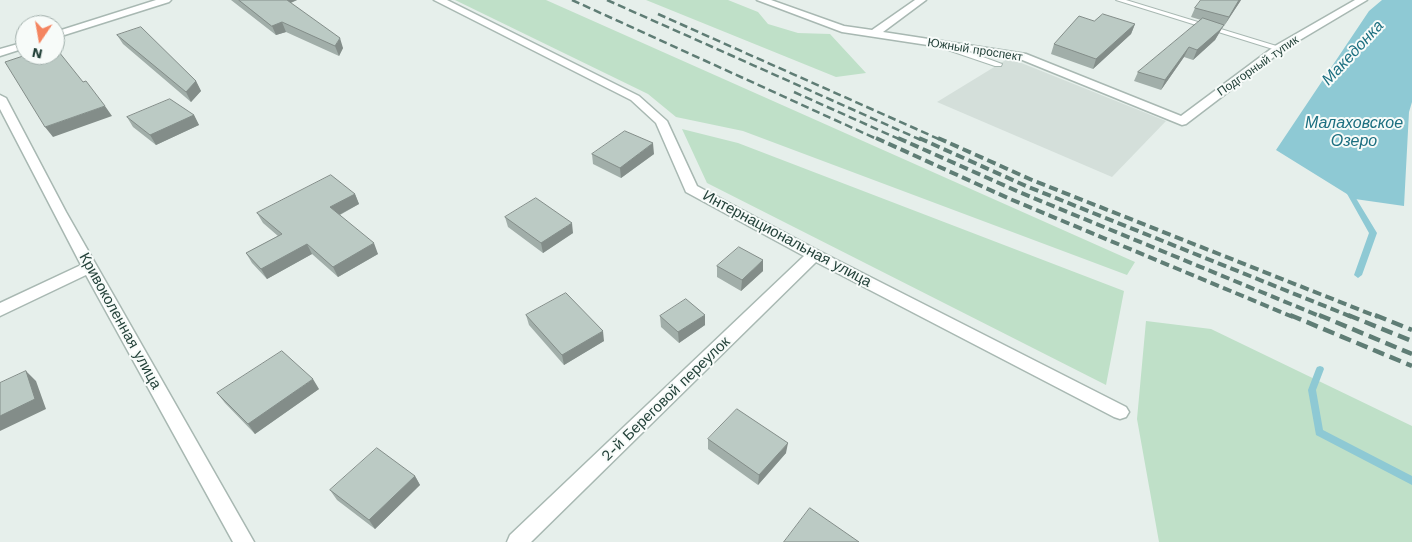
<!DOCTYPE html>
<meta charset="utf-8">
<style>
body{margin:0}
#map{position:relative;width:1412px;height:542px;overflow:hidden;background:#e6efeb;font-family:"Work Sans",sans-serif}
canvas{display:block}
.north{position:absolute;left:15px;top:15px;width:50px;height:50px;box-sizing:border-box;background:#f7fbf9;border:1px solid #a3b1ad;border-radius:50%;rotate:192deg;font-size:14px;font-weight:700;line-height:20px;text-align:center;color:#24423a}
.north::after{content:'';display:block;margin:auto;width:18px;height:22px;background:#f4845f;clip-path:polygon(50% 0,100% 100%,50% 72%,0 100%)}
</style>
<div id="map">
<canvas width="1412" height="542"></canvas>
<div class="north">N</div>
</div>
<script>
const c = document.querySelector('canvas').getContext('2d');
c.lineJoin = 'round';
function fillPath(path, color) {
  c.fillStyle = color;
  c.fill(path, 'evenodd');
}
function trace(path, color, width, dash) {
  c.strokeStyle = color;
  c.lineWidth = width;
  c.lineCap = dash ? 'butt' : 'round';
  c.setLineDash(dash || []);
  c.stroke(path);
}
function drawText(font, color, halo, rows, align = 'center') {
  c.font = font + ' "Work Sans",sans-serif';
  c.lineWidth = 4;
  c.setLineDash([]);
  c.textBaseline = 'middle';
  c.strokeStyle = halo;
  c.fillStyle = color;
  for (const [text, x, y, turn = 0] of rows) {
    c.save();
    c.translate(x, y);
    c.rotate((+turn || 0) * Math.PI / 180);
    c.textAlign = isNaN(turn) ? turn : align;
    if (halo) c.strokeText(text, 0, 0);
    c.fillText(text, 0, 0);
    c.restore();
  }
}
fillPath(new Path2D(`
 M1009,58l157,63 -54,56 -175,-75z`), '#d4dfda');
fillPath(new Path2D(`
 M455,0h91l589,262 -8,13 -384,-144 -67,-14 -28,-23z
 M646,0h82l30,12 10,12 30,9 32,1 36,39 -30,4z
 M682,129l56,14 386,148 -18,94 -399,-202z
 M1146,321l65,8 201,97v116h-253l-22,-123z`), '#bfe0c8');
fillPath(new Path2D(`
 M1382,0h30v102l-3,10 -5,94 -49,-7 -79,-49 93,-139z`), '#8ec9d4');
fillPath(new Path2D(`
 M1347,190h4l26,43 -15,42 -4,3 -4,-3 15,-42 -23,-41z
 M1320,366l3,1 1,2 -8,21 7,40 89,46v9l-96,-50 -8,-45 8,-21 1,-2z`), '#8ec9d4');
const service = new Path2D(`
 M1116,0h10l157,48 -7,2z
 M939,43h6l57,21 -1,2h-6l-56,-19z`);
const minor = new Path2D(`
 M156,0h15l-2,2 -114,36v-6z
 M434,0h13l192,96 28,25 30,65 122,65 307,156 3,5 -3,5 -6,2 -6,-2 -298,-155 -285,280h-24l3,-7 294,-279 -118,-64 -30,-69 -25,-23z
 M757,0h14l73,26 28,4 43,-30h11l-43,32 143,22 155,62 94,-70 80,-46h12l-84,50 -97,74 -4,1 -162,-66 -178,-27z
 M25,42v6l-25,8v-7z
 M0,95l6,3 60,114 188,330h-21l-147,-267 -86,41v-13l81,-38 -81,-156z`);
trace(service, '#a8b8b2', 2);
trace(minor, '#a8b8b2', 3);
fillPath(service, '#fff');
fillPath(minor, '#fff');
trace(new Path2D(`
 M572,0l307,140
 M607,0l314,140
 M658,14l283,126
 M794,92l107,48`), '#5f7d75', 2.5, [8, 4]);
trace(new Path2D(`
 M876,138l134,61 283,118
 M898,138l121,54 303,125
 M919,138l107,48 326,131
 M938,138l94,42 346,137`), '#5f7d75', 4, [9, 4.5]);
trace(new Path2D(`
 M1290,315l122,51
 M1319,315l93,39
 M1348,315l64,26
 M1375,315l37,15`), '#5f7d75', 4.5, [12, 6]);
fillPath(new Path2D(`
 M231,0h66l-6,3 52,45 -4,8 -53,-24 -10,3z
 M1241,0l-17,26h-1l-8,14 -22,20 -9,-3 -23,33 -27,-9 4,-9 63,-52 -10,-3 4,-9z
 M1135,24l-4,10 -38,35 -42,-15 3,-10z
 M117,35l79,46 5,10 -10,11 -68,-58z
 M194,115l5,10 -43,20 -23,-18 -6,-10z
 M592,154h62l-33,24 -28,-14z
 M355,194l4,10 -19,11 38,39 -40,23 -26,-23 -45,25 -15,-16 -6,-10 32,-17 -15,-13 -6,-10z
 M505,217l68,16 -30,20 -35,-26z
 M717,266l46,5 -22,20 -24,-14z
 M526,315l78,26 -40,24 -35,-40z
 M705,315v10l-26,18 -18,-16 -1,-11z
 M319,389l-64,45 -30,-31 -8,-10z
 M708,439l78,14 -28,32 -50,-36z
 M415,476l5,9 -45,44 -38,-29 -7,-10z`), '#a1aea9');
fillPath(new Path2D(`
 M283,0h14l-12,5z
 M1239,0h2l-17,26 5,-9z
 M282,22l4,10 -10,3 -4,-9z
 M1135,24l-4,10 -38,35 3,-10z
 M1224,25l-9,15 -22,20 4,-10z
 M340,38l3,10 -4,8 -4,-10z
 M1189,47l-5,10 -23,33 4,-10z
 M196,81l5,10 -10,11 -5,-10z
 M105,106l7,10 -59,21 -8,-10z
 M194,115l5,10 -43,20 -6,-10z
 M653,143l1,11 -33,24 -1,-10z
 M355,194l4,10 -24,13 -5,-10z
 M572,223l1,10 -30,20 -2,-10z
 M374,243l4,11 -40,23 -5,-10z
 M307,244l5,10 -45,25 -6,-10z
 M763,260v11l-22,20 1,-11z
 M705,315v10l-26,18 -1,-11z
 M603,331l1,10 -40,24 -2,-10z
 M26,371l10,10 10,28 -46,22v-15z
 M313,379l6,10 -64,45 -7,-10z
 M788,443l-2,10 -28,32 1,-10z
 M415,476l5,9 -45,44 -6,-9z`), '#838d89');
const building = new Path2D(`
 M239,0h48l53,38 -5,8 -53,-24 -10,4z
 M1201,0h38l-10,17 -34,-9z
 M1103,14l32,10 -39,35 -42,-15 25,-28 15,5z
 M1203,18l21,7 -4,5 -23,20 -8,-3 -24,33 -27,-8z
 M141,27l55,54 -10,11 -69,-57z
 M55,47l28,35 3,-1 19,25 -60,21 -40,-65 21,-7h29z
 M170,99l24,16 -44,20 -23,-18z
 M625,131l28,12 -33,25 -28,-14z
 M331,175l24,19 -25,13 44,36 -41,24 -26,-23 -46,25 -15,-16 36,-19 -25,-21z
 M536,198l36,25 -31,20 -36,-26z
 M739,247l24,13 -21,20 -25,-14z
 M566,293l37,38 -41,24 -36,-40z
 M686,299l19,16 -27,17 -18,-16z
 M282,351l31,28 -65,45 -31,-31z
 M26,371l9,28 -35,17v-33z
 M737,409l51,34 -29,32 -51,-36z
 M377,448l38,28 -46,44 -39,-30z
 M810,508l49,34h-75z`);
fillPath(building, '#bbcac4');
trace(building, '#838d89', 1);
drawText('12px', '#24423a', '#f7fbf9', [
 ["Южный проспект",975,50,9],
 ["Подгорный тупик",1258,66,-35]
]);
drawText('15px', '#24423a', '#f7fbf9', [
 ["Интернациональная улица",787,239,28],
 ["Кривоколенная улица",120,321,61],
 ["2-й Береговой переулок",666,399,-44]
]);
drawText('italic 16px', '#1c6f80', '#f7fbf9', [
 ["Македонка",1353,53,-47],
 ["Малаховское",1354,123],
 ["Озеро",1354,141]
]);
</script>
